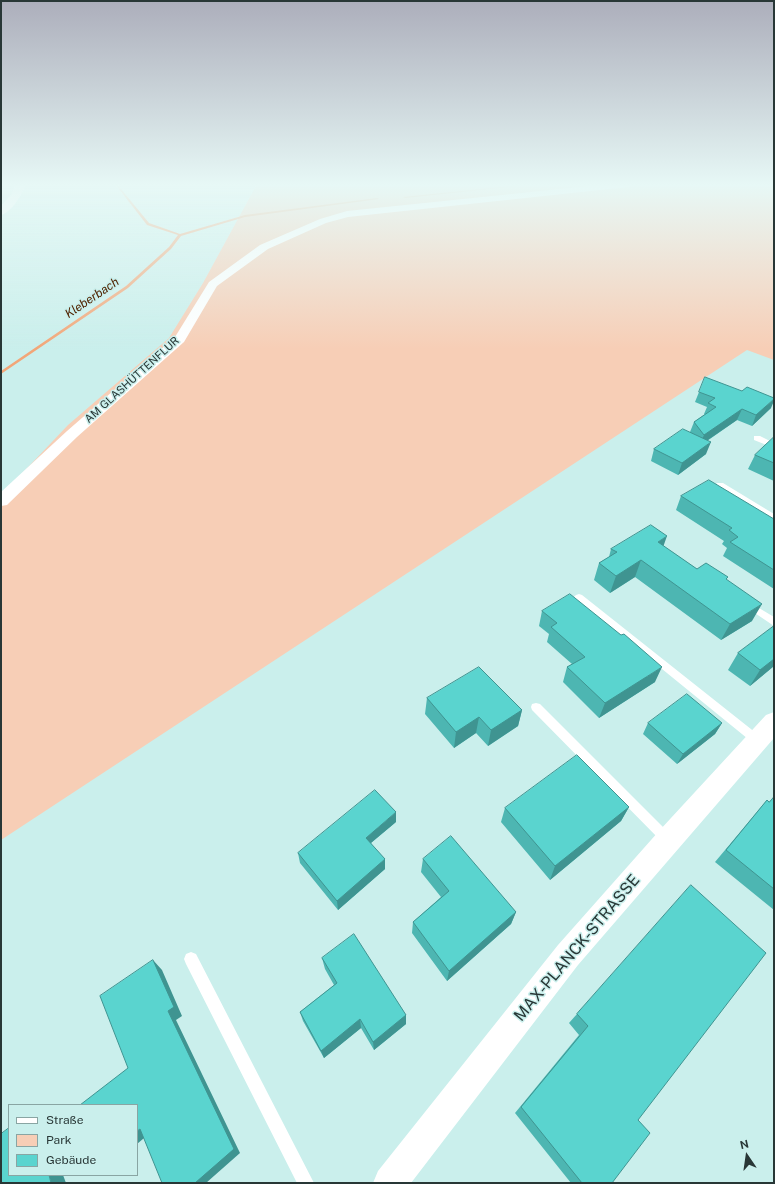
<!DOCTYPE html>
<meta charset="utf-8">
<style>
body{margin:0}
#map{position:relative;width:775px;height:1184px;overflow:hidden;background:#caefec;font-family:"Public Sans",sans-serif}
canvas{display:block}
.frame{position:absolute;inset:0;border:2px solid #283736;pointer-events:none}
.legend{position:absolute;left:8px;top:1104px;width:130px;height:72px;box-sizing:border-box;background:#caefec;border:1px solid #89a5a3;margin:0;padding:5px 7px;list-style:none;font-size:12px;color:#283736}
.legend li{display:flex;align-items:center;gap:8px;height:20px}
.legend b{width:20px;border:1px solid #89a5a3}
.north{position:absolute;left:727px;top:1136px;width:40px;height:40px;-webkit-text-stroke:3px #caefec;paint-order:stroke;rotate:347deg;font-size:11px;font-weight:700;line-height:16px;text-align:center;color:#283736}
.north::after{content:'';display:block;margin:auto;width:14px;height:18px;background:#283736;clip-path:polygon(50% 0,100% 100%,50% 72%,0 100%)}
</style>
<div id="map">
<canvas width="775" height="1184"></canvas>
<div class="frame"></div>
<ul class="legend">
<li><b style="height:5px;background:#fff"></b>Straße</li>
<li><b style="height:11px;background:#f7ceb6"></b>Park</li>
<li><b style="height:11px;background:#5ad4cf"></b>Gebäude</li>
</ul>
<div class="north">N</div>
</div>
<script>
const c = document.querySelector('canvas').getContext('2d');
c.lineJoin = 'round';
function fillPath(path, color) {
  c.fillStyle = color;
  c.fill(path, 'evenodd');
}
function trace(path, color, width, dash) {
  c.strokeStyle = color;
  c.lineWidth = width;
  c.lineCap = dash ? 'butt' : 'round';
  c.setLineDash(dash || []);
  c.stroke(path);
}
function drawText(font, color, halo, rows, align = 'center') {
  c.font = font + ' "Public Sans",sans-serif';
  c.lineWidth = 3;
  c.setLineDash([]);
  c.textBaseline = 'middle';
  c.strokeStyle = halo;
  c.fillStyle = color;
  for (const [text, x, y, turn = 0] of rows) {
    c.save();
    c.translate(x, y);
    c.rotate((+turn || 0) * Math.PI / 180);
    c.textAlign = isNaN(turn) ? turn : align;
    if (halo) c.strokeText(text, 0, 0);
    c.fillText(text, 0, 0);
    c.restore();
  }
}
fillPath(new Path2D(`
 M257,184h517v176l-27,-10 -746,490v-347l14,-12 53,-56 101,-87 34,-55z`), '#f7ceb6');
fillPath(new Path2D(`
 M115,184h2l32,39 31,11 65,-19 132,-17 2,1 -134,18 -64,19 -10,13 -43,39 -127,86v-3l125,-85 43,-39 9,-12 -31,-10z
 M530,184h7l-132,14 -2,-1z`), '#f2a678');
fillPath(new Path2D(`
 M754,436h6l14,7v5l-20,-8z
 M717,483h6l51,31v7l-57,-34 -1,-2z
 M579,594l3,1 179,142 1,3 -1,3 -4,2 -4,-2 -177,-144 -2,-2 2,-2z
 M749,602l25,15v9l-28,-19 -2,-2 2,-2z
 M536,703l4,1 131,131 2,4 -2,4 -4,2 -4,-2 -131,-133 -1,-3 1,-3z
 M191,952l5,2 118,229h-17l-111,-219 -2,-5 2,-5z`), '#fff');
fillPath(new Path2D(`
 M608,184h24l-4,3 -280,30 -22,6 -58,26 -51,37 -33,56 -107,95 -70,68 -6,1v-14l66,-61 108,-94 34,-55 51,-37 60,-26 27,-8z
 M774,712v26l-196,227 -167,218h-38l5,-12 180,-226 101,-114 107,-116z`), '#fff');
fillPath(new Path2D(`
 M16,184h10c-4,10 -14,28 -25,31v-9l10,-11z`), '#fff');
fillPath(new Path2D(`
 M699,392l72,16 -19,18 -15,-6 -30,21 -1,13 -28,21 -27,-14 3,-12 36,-17 4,-10 11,-8h-1l3,-7 -12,-5z
 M774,437v44l-26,-12 7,-14z
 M681,496l93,23v70l-51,-33 4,-8 -5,-4 2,-3 -48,-31z
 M663,546l34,23 30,11 25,41 -31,19 -86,-63 -25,16 -16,-13 5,-17 10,-6 2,-8z
 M542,611l113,71 -56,36 -36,-36 4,-15 5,-3 -25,-22 2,-8 -10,-8z
 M774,626v40l-24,20 -22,-16 10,-17z
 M427,698l95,12 -4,16 -30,20 -12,-13 -22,15 -29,-34z
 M648,723h74l-7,11 -38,30 -34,-30z
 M774,797v113l-59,-48 52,-62 2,2z
 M629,807l-8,14 -71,59 -49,-58 4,-14z
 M396,822l-25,21 14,26 -47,41 -38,-47 -2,-10z
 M423,859l93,53 -5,12 -64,57 -35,-48 1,-11 28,-25 -20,-25z
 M691,885l-53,235 -26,63h-41l-56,-70 64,-78 -10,-12z
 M322,958l84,57v9l-32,26 -13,-22 -37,30 -21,-37 -3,-9 34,-27 -9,-16z`), '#4db6b2');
fillPath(new Path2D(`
 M774,399v2l-3,7 -19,18 4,-11z
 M742,409l-5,11 -38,26 5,-11z
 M711,442l-5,12 -28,21 4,-12z
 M667,536l-6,17 -3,-11z
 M641,560l-6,17 -25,16 6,-17z
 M762,604l-10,17 -31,19 9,-16z
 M774,659v7l-24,20 10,-16z
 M662,667l-7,15 -56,36 6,-15z
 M522,710l-4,16 -30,20 3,-16z
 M479,717l-3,16 -22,15 2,-16z
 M722,723l-7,11 -38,30 6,-10z
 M629,807l-8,14 -71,59 5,-14z
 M396,812v10l-30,25v-9z
 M385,859v10l-47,41 -1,-9z
 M516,912l-5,12 -64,57 2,-10z
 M153,960l9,10 20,46 -6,4 64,133 -34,30h-11l-27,-172z
 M406,1015v9l-32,26 -1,-8z
 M360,1019l1,9 -37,30 -3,-7z
 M140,1129l10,4 -13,11v-13z
 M49,1175h14l3,8h-15z`), '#3f9491');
const building = new Path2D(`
 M705,377l37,14 5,-4 27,11v1l-18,16 -14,-6 -38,26 -10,-13 22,-15 -8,-4 7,-5 -16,-6z
 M683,429l28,13 -29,21 -28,-14z
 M774,437v26l-19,-8z
 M709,480l65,39v51l-44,-28 8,-5 -9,-7 3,-2 -51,-32z
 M651,525l16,11 -9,6 39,27 9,-6 22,14 -2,2 36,25 -32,20 -89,-64 -25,16 -17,-13 18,-11 -6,-3z
 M570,594l51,41 3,-1 38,33 -57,36 -38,-36 18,-10 -34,-30 6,-4 -15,-12z
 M774,626v33l-14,11 -22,-17z
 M479,667l43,43 -31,20 -12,-13 -23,15 -29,-34z
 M687,694l35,29 -39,31 -35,-31z
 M577,755l52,52 -74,59 -50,-58z
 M375,790l21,22 -30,26 19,21 -48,42 -39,-48z
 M774,797v92l-48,-39 41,-50 2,2z
 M451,836l65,76 -67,59 -36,-49 36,-31 -26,-32z
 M691,885l75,68 -128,167 12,13 -38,50h-30l-61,-76 67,-81 -11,-12z
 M354,934l52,81 -33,27 -13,-23 -39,32 -21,-39 37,-29 -15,-25z
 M153,960l21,47 -6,4 66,138 -39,34h-33l-22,-54 -3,2v-26h-57l48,-37 -28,-72z
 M9,1128v47h40l2,8h-50v-49z`);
fillPath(building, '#5ad4cf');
trace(building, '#3f9491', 1);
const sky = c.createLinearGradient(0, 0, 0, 349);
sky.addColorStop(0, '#acaebb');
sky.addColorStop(0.53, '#e7f8f6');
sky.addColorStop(1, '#e7f8f600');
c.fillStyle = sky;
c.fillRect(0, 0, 775, 349);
drawText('11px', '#283736', '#caefec', [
 ["AM GLASHÜTTENFLUR",132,380,-42]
]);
drawText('italic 12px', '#512300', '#caefec', [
 ["Kleberbach",92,298,-34]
]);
drawText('16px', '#283736', '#caefec', [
 ["MAX-PLANCK-STRASSE",577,948,-50]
]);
</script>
